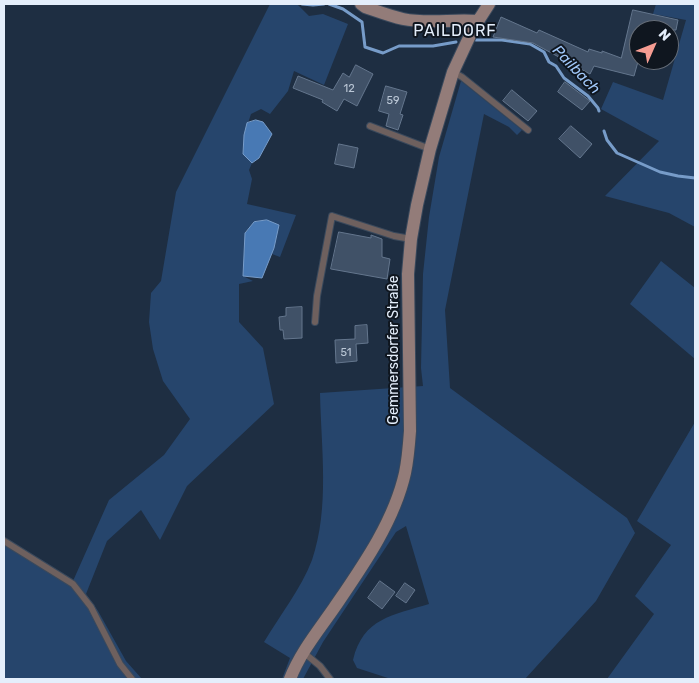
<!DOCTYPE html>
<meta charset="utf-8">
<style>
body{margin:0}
#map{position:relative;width:699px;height:683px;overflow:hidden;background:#1e2e42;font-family:Rubik,sans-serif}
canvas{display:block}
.frame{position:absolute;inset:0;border:5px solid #e4eefb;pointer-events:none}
.north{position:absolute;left:629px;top:20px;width:50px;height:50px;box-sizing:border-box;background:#0f161f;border:1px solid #646c77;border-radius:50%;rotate:46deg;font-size:14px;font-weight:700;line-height:20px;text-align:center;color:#e4eefb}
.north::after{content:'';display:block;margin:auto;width:18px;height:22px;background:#f59c92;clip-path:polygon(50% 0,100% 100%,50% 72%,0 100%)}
</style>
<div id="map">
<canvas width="699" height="683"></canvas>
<div class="frame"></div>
<div class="north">N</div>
</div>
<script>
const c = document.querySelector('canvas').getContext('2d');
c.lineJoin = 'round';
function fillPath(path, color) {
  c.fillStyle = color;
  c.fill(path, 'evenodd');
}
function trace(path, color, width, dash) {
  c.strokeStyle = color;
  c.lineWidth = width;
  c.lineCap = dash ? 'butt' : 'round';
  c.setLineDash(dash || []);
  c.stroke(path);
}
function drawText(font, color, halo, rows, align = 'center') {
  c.font = font + ' Rubik,sans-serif';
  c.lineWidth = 4;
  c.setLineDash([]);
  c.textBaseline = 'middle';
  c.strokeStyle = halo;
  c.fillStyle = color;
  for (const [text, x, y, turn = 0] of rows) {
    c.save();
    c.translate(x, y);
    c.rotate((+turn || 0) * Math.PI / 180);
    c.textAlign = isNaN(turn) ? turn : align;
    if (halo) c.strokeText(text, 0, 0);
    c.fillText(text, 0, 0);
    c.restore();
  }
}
fillPath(new Path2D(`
 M270,4h27l12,12 14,-2 25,10 -24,61 -30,-14 -6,20 -18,23 -9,-5 -10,5 -7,21 -1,19 9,9 -3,7 3,9 -5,25 49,11 -16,42 -8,-3 6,-29 -24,-3 -9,10 -2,44 10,5 -14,3v38l24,26 11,56 -87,82 -27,54 -19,-30 -34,31 -21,53 12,17 28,50 16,18h-138v-141l69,43 36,-81 55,-45 26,-36 -27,-38 -10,-32 -4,-27 2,-29 10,-12 15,-89z
 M656,4h39v223l-26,-14 -64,-17 54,-55 -58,-32 12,-27 50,18 23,-80 -33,-6z
 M461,81l61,49 -5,5 -8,-8 -25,-13 -39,196 5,78 177,130 8,15 -39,68 -71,78h-134l-34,-11 -4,-8c10,-42 40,-45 76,-56l-23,-78 -10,6 -73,110 -20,37h-21l8,-21 -26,-16c16,-27 37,-53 48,-82 18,-52 9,-113 8,-167l103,-7 -2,-18 2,-94 6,-57 10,-60z
 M661,261l34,27v71l-65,-55z
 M695,422v257h-88l47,-65 -19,-18 36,-51 -34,-24z`), '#26456c');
const water = new Path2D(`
 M256,120l7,2 9,12 -13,24 -7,5 -9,-9 1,-19 3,-12z
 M267,220l12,5 -5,23 -12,30 -19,-2 2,-43 9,-11z`);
fillPath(water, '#4879b4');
trace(water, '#779cc9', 1);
trace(new Path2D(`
 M302,4l11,1 11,-1
 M329,4l14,5 19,13 3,25 18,6 16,-7h34l23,-4
 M476,40h26l28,4 14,8 5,10 7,4 8,12 24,18 10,12 1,3
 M604,131l3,9 10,13 43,19 18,4 17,2`), '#779cc9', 3);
const building = new Path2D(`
 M633,10l45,10 -2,10h-37v28l-5,18 -40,-10 -4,8 -57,-31 -40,-6 8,-20 36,16 2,-3 49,22 1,-3 13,4v-2l19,7z
 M356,65l17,9 -16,32 -13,-7 -7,12 -15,-9 1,-2 -30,-12 5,-12 35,14 10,-17 6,4z
 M565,82l25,19 -8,9 -24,-18z
 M386,86l21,6 -7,22 3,1 -5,15 -12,-4 3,-12 -10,-3z
 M512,90l25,21 -9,10 -25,-20z
 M571,126l21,18 -12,14 -21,-19z
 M339,144l19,4 -4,20 -19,-4z
 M339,232l32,6v-3l11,4v18l8,2 -3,20 -56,-10z
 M302,307v31l-18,1 -1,-9h-3l-1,-13 7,-1v-8z
 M367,325l1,18 -12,1 1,17 -21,2 -1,-23 20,-1v-13z
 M380,581l15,11 -13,17 -14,-11z
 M405,583l10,7 -9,13 -10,-7z`);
fillPath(building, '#405167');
trace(building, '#64768d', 1);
const lane = new Path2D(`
 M453,72l9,5 66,53
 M370,126l60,23
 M315,322l2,-26 15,-80 62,20 17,3
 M4,541l69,43 18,23 29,57 12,15
 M303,652l17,14 10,13`);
const secondary = new Path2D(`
 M361,4l4,3c12,4 25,9 38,12 24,5 50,0 75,2
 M290,679c10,-26 28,-48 44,-71 28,-41 60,-86 71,-135 3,-14 4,-28 5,-42l-2,-157 3,-35 6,-34 13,-56 23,-77 20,-43 16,-25`);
trace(lane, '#3a495c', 8);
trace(secondary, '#3a495c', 14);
trace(lane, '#6e605e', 6);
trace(secondary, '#937c79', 12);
drawText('11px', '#bbc7d6', null, [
 ["12",349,89],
 ["59",393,101],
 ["51",346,353]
]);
drawText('14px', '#e4eefb', '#0f161f', [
 ["Gemmersdorfer Straße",394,350,-90]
]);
drawText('italic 15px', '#a0c7f9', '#0f161f', [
 ["Pailbach",576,70,46]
]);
c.letterSpacing = '1px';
drawText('16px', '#e4eefb', '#0f161f', [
 ["PAILDORF",455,31]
]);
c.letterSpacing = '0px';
</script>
